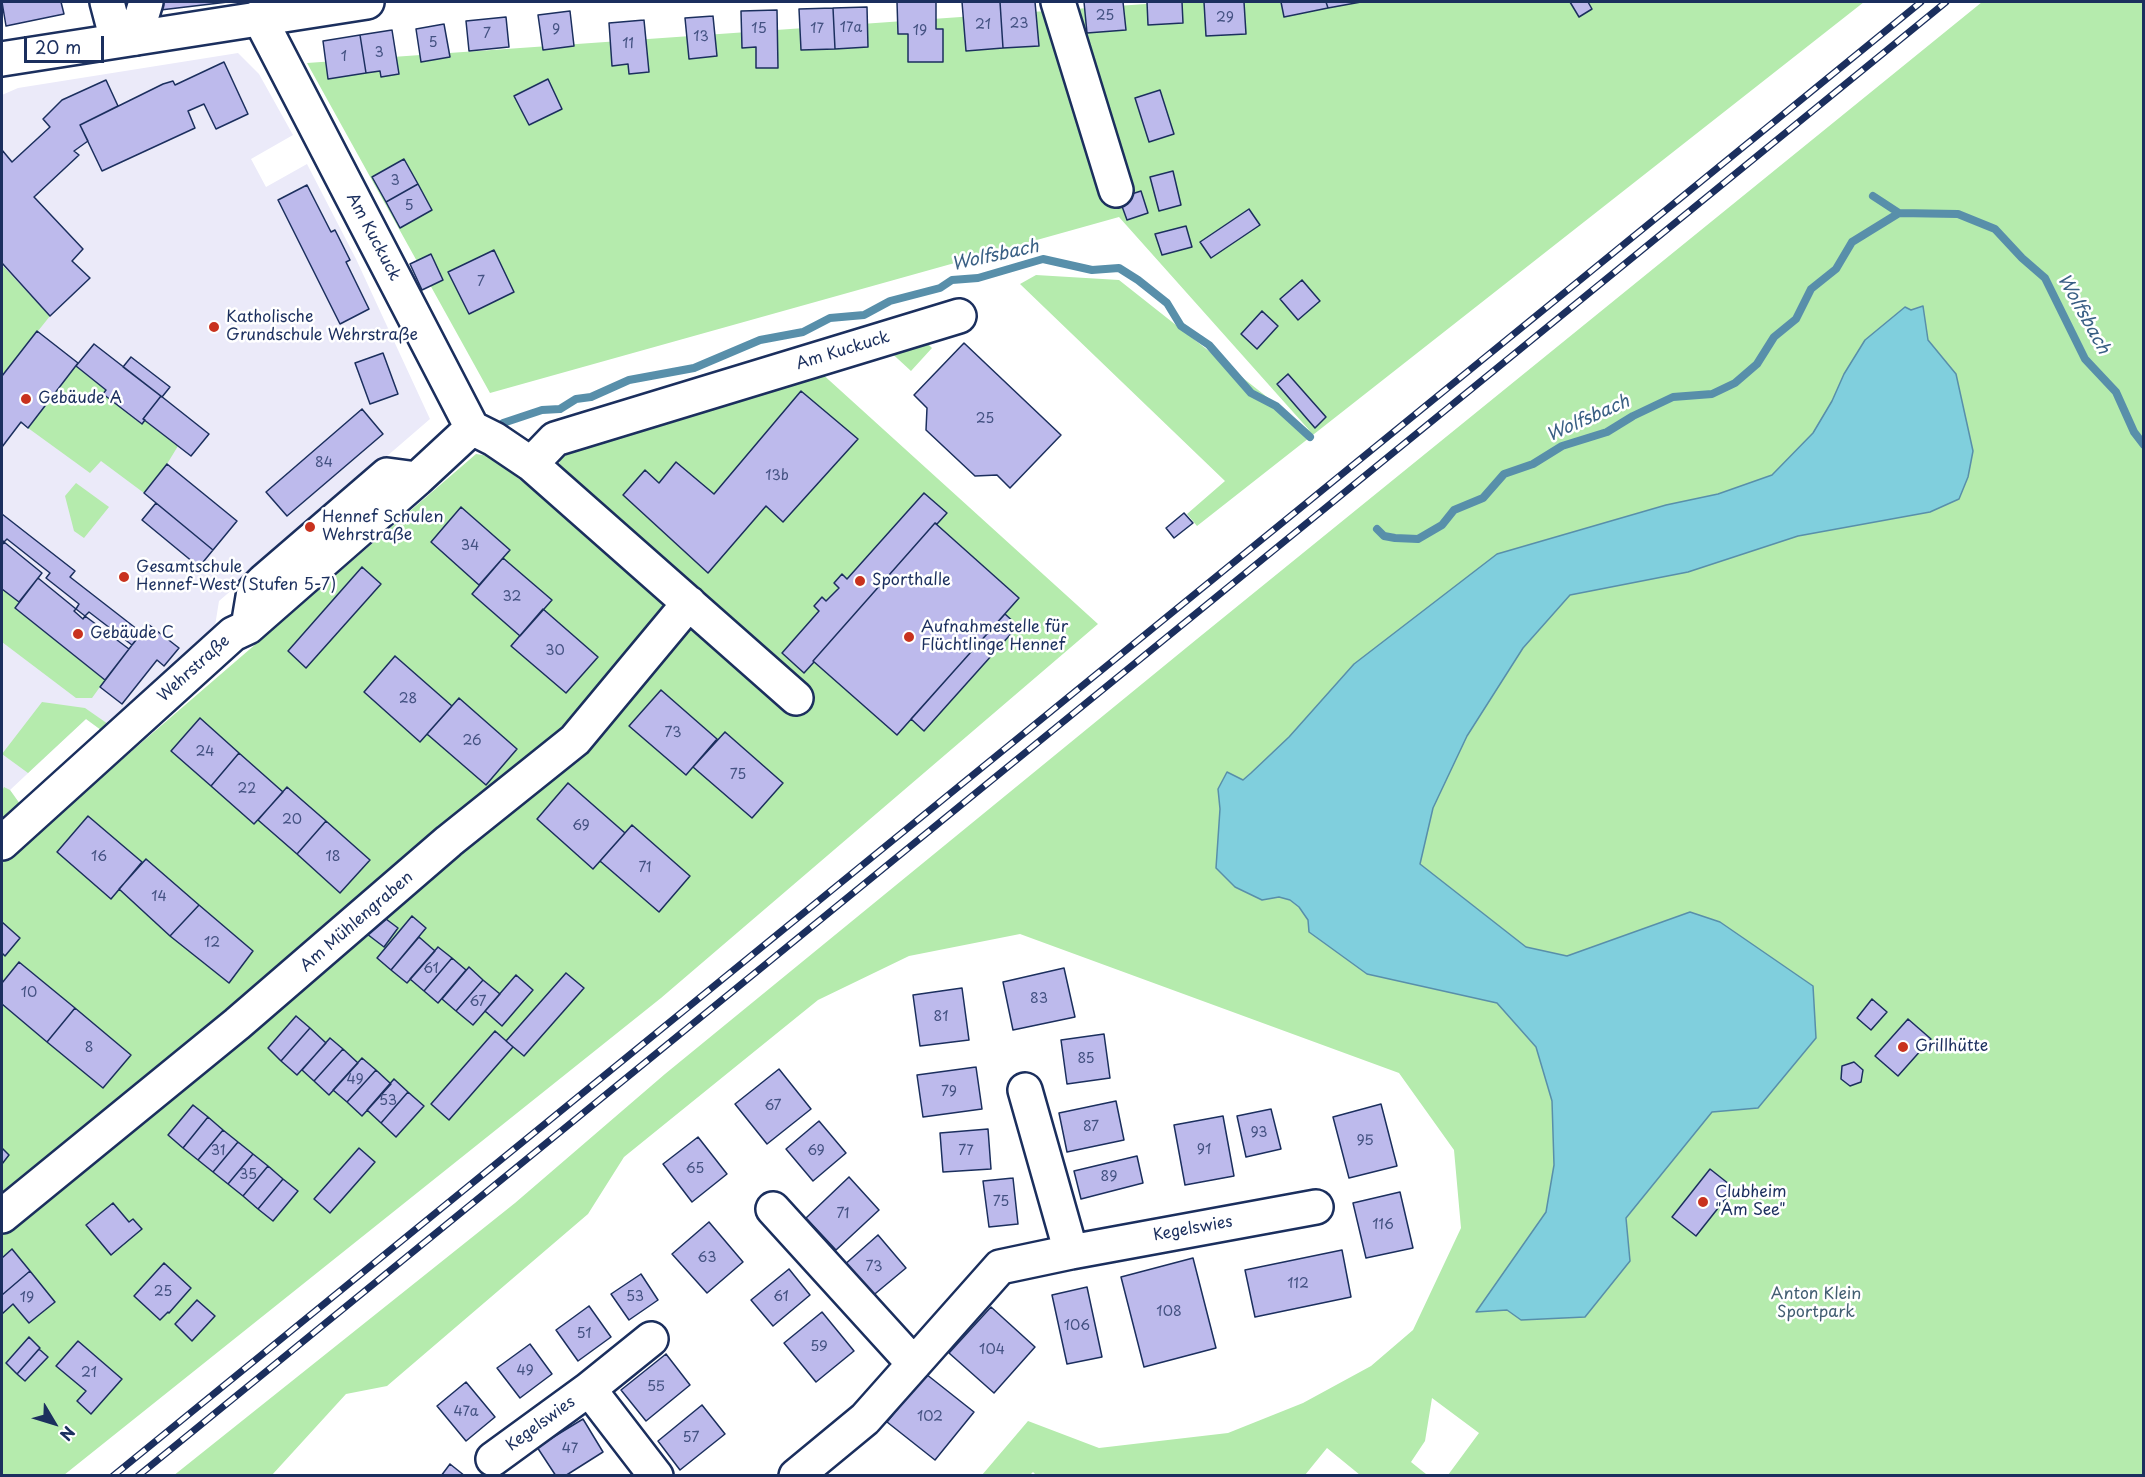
<!DOCTYPE html>
<html>
<head>
<meta charset="utf-8">
<style>
	body { margin:0 }
	#map { position:relative; width:2145px; height:1477px; overflow:hidden; background:#fff; font-family:"Playpen Sans",sans-serif }
	canvas { display:block }
	.frame { position:absolute; inset:0; border:3px solid #1b2f5e; pointer-events:none }
	.north { position:absolute; left:24px; top:1393px; width:60px; height:60px; -webkit-text-stroke:4px #fff; paint-order:stroke; rotate:128deg; font-size:16px; font-weight:700; line-height:24px; text-align:center; color:#1b2f5e }
	.north::after { content:''; display:block; margin:auto; width:21px; height:27px; background:#1b2f5e; clip-path:polygon(50% 0,100% 100%,50% 72%,0 100%) }
	.scale { position:absolute; left:24px; top:36px; width:80px; height:27px; box-sizing:border-box; border:3px solid #1b2f5e; border-top:0; padding-left:8px; font-size:18px; line-height:21px; white-space:nowrap; color:#1b2f5e; -webkit-text-stroke:4px #fff; paint-order:stroke }
</style>
</head>
<body>
<div id="map">
<canvas width="2145" height="1477"></canvas>
<div class="frame"></div>
<div class="north">N</div>
<div class="scale">20 m</div>
</div>
<script>
const ctx = document.querySelector('canvas').getContext('2d');
ctx.lineJoin = 'round';
function fillPath(path, color) { ctx.fillStyle = color; ctx.fill(path, 'evenodd'); }
const toPath = rows => new Path2D(rows.map(r => 'M' + r).join(''));
function stroke(path, color, width, dash) { ctx.strokeStyle = color; ctx.lineWidth = width; ctx.lineCap = dash ? 'butt' : 'round'; ctx.setLineDash(dash || []); ctx.stroke(path); }
function label(font, color, halo, rows, align = 'center') {
  ctx.font = font + ' "Playpen Sans",sans-serif'; ctx.lineWidth = 5; ctx.setLineDash([]); ctx.textBaseline = 'middle'; ctx.strokeStyle = halo; ctx.fillStyle = color; for (const [text, x, y, turn = 0] of rows) {
    ctx.save(); ctx.translate(x, y); ctx.rotate((+turn || 0) * Math.PI / 180); ctx.textAlign = isNaN(turn) ? turn : align; if (halo) ctx.strokeText(text, 0, 0); ctx.fillText(text, 0, 0); ctx.restore();
  }
}
fillPath(toPath([
	[238,53,259,74,293,135,251,159,266,187,307,164,356,259,430,419,219,601,214,632,101,730,86,719,10,790,20,804,2,819,2,95,18,88]
]), '#ebeaf9');
fillPath(toPath([
	[1174,2,1864,2,1197,526,1187,514,1225,481,1020,284,1036,275,1119,280,1310,431,1119,217,490,393,307,63],
	[1982,2,2143,2,2143,1475,1448,1475,1479,1433,1432,1398,1425,1441,1411,1462,1426,1474,1435,1475,1360,1475,1327,1448,1305,1475,1037,1476,1033,1472,1030,1475,982,1475,1028,1421,1099,1448,1228,1433,1303,1403,1371,1366,1413,1330,1461,1228,1454,1150,1399,1073,1020,934,909,956,818,1000,624,1157,588,1214,387,1386,346,1394,272,1475,173,1476,515,1203,665,1074,1197,639],
	[2,265,50,316,2,376],
	[920,336,932,348,911,371,885,347],
	[76,366,106,390,103,394,141,424,145,420,178,446,167,464,144,493,101,461,90,473,28,428],
	[819,371,1098,624,661,998,64,1475,2,1475,2,863,476,454,489,456,536,492,558,467,565,447],
	[76,483,109,507,84,538,74,531,65,496],
	[2,589,19,602,15,608,105,680,92,698,76,698,2,642],
	[42,702,85,708,108,724,101,730,86,719,28,773,2,754],
	[4,787,10,790,20,804,2,819,2,791]
]), '#b5ebad');
const water = toPath([
	[1923,306,1928,340,1956,374,1973,451,1968,477,1959,499,1930,512,1798,536,1688,572,1570,595,1523,648,1467,736,1433,808,1420,864,1526,947,1567,956,1690,912,1720,922,1813,986,1816,1038,1758,1108,1712,1112,1626,1218,1630,1261,1585,1317,1521,1320,1507,1310,1476,1312,1546,1212,1554,1165,1552,1101,1536,1047,1497,1003,1367,974,1309,932,1308,920,1299,907,1290,900,1279,897,1262,900,1235,887,1216,868,1220,809,1218,789,1227,772,1243,780,1251,773,1289,737,1354,664,1497,554,1666,505,1718,494,1772,475,1813,433,1832,401,1844,374,1865,340,1905,307,1911,310,1923,306]
]);
fillPath(water, '#80cfdd');
stroke(water, '#588faa', 1.5);
stroke(toPath([
	[1873,196,1899,213],
	[503,423,542,410,560,409,576,399,591,397,629,380,694,368,760,340,803,332,830,318,864,315,890,301,940,288,952,280,978,278,1043,259,1092,270,1119,268,1138,280,1167,303,1181,326,1209,345,1251,393,1276,406,1310,437],
	[1377,529,1384,536,1395,538,1418,539,1442,525,1454,510,1483,498,1504,474,1533,464,1562,446,1607,432,1633,416,1673,397,1712,394,1735,383,1757,364,1774,337,1796,319,1811,289,1836,269,1852,242,1899,213,1958,214,1995,229,2022,258,2045,278,2085,359,2116,392,2134,432,2144,445]
]), '#588faa', 8);
const building = toPath([
	[2,2,61,2,64,14,6,26,2,2],
	[150,2,228,2,152,11,150,2],
	[897,2,936,2,936,29,943,29,943,62,908,62,908,34,898,34,897,2],
	[962,2,1000,2,1003,48,966,51,962,2],
	[1000,2,1035,2,1039,46,1003,48,1000,2],
	[1084,2,1123,2,1126,30,1087,33,1084,2],
	[1147,2,1182,2,1183,23,1148,25,1147,2],
	[1204,2,1244,2,1246,34,1206,36,1204,2],
	[1281,2,1326,2,1328,8,1284,17,1281,2],
	[1326,2,1361,2,1328,8,1326,2],
	[1570,2,1588,2,1592,9,1579,17,1570,2],
	[867,7,868,47,835,49,833,8,867,7],
	[833,8,835,49,801,50,799,9,833,8],
	[777,10,778,68,756,68,756,47,742,48,741,11,777,10],
	[570,11,574,46,543,50,538,15,570,11],
	[713,16,717,56,689,59,685,18,713,16],
	[506,17,509,47,469,51,466,21,506,17],
	[644,20,649,72,629,74,628,64,612,66,609,23,644,20],
	[444,24,450,57,421,62,416,29,444,24],
	[392,30,399,74,381,77,380,71,366,73,360,35,392,30],
	[360,35,366,73,328,79,323,41,360,35],
	[224,62,248,114,216,129,204,104,188,111,195,128,102,171,80,125,163,84,173,81,175,85,224,62],
	[548,79,562,109,529,125,514,96,548,79],
	[106,80,118,106,80,125,88,141,74,151,79,155,34,197,83,249,72,261,90,278,50,316,2,263,2,150,12,162,50,127,43,119,62,100,106,80],
	[1160,90,1174,134,1149,142,1135,98,1160,90],
	[404,159,418,184,386,202,372,177,404,159],
	[1173,171,1181,205,1159,211,1150,177,1173,171],
	[418,184,432,210,400,228,386,202,418,184],
	[307,185,331,232,335,230,350,260,346,262,369,309,340,324,278,200,307,185],
	[1141,191,1148,213,1127,220,1119,198,1141,191],
	[1249,209,1260,225,1211,258,1200,242,1249,209],
	[1186,226,1192,247,1162,255,1155,234,1186,226],
	[494,250,514,292,469,314,448,272,494,250],
	[431,254,443,280,422,290,410,264,431,254],
	[1302,280,1320,301,1298,320,1280,299,1302,280],
	[1262,311,1278,326,1257,349,1241,334,1262,311],
	[37,331,78,363,28,428,21,422,2,447,2,376,37,331],
	[964,343,1061,435,1010,488,997,475,975,476,926,430,927,408,914,395,964,343],
	[94,344,161,396,143,419,145,420,142,424,103,394,106,390,76,366,94,344],
	[383,353,398,394,370,404,355,363,383,353],
	[131,357,170,387,162,397,123,367,131,357],
	[1288,374,1326,417,1315,428,1277,384,1288,374],
	[801,391,858,439,783,522,766,506,708,573,623,495,645,470,659,483,676,462,714,494,801,391],
	[161,396,209,434,191,456,143,419,161,396],
	[362,409,383,434,287,516,266,492,362,409],
	[167,464,237,521,213,550,144,493,167,464],
	[924,493,947,513,937,524,935,523,813,661,814,662,804,673,782,653,819,611,814,606,822,597,826,601,839,588,834,583,842,574,847,579,924,493],
	[156,503,213,550,199,567,142,520,156,503],
	[461,507,510,550,479,585,431,542,461,507],
	[1184,513,1193,523,1174,538,1166,528,1184,513],
	[2,514,75,571,70,577,142,633,132,645,89,612,85,616,76,609,79,604,46,578,50,573,7,539,4,542,2,540,2,514],
	[935,523,1019,598,897,735,813,661,935,523],
	[4,542,42,573,19,602,2,589,2,545,4,542],
	[503,558,552,600,520,636,472,594,503,558],
	[362,567,381,584,306,668,288,651,362,567],
	[38,578,76,609,74,611,83,619,85,616,129,649,105,680,15,608,38,578],
	[543,609,598,657,566,693,511,646,543,609],
	[1005,614,1018,626,924,731,911,719,1005,614],
	[148,624,179,648,164,666,157,660,122,704,100,687,148,624],
	[395,656,452,706,420,742,364,692,395,656],
	[661,690,717,739,686,775,629,726,661,690],
	[459,698,517,749,486,785,427,734,459,698],
	[200,718,239,753,211,786,171,751,200,718],
	[725,732,783,783,752,818,693,767,725,732],
	[239,753,283,792,254,824,211,786,239,753],
	[568,783,625,833,593,869,537,819,568,783],
	[287,787,326,821,297,854,258,820,287,787],
	[88,816,142,862,111,899,57,852,88,816],
	[326,821,370,860,340,893,297,854,326,821],
	[632,825,690,876,659,912,600,861,632,825],
	[146,859,199,905,170,936,119,889,146,859],
	[199,905,253,951,229,983,170,936,199,905],
	[382,916,398,928,384,947,367,934,382,916],
	[412,916,426,928,391,970,377,958,412,916],
	[2,922,20,938,5,956,2,953,2,922],
	[419,937,435,951,407,983,391,970,419,937],
	[438,947,452,958,424,991,410,979,438,947],
	[452,958,466,970,438,1003,424,991,452,958],
	[19,962,75,1008,47,1042,2,1004,2,983,19,962],
	[469,967,483,980,456,1011,442,999,469,967],
	[1064,968,1075,1017,1013,1030,1003,982,1064,968],
	[566,973,584,988,524,1056,506,1041,566,973],
	[516,975,533,990,502,1026,485,1011,516,975],
	[483,980,500,994,473,1025,456,1011,483,980],
	[962,988,969,1040,920,1046,913,995,962,988],
	[1872,999,1887,1012,1871,1030,1857,1018,1872,999],
	[75,1008,131,1055,103,1088,47,1042,75,1008],
	[296,1016,310,1028,281,1061,268,1048,296,1016],
	[1908,1019,1931,1039,1898,1076,1875,1056,1908,1019],
	[310,1028,326,1043,297,1075,281,1061,310,1028],
	[495,1031,513,1047,449,1120,431,1104,495,1031],
	[1104,1034,1110,1078,1067,1084,1061,1040,1104,1034],
	[330,1038,343,1049,314,1081,302,1070,330,1038],
	[343,1049,358,1063,329,1095,314,1081,343,1049],
	[362,1058,376,1070,347,1102,333,1090,362,1058],
	[1854,1062,1863,1070,1861,1082,1850,1086,1841,1079,1842,1066,1854,1062],
	[976,1067,982,1109,923,1117,917,1075,976,1067],
	[779,1069,811,1109,767,1144,735,1104,779,1069],
	[376,1070,391,1084,362,1116,347,1102,376,1070],
	[394,1079,408,1092,381,1123,367,1110,394,1079],
	[408,1092,424,1106,396,1137,381,1123,408,1092],
	[1116,1101,1124,1140,1067,1152,1059,1113,1116,1101],
	[1381,1104,1397,1166,1349,1178,1333,1117,1381,1104],
	[193,1105,208,1117,183,1148,168,1135,193,1105],
	[1271,1109,1281,1149,1246,1157,1237,1116,1271,1109],
	[1223,1116,1234,1176,1185,1185,1174,1125,1223,1116],
	[208,1117,223,1130,198,1160,183,1148,208,1117],
	[819,1121,846,1153,813,1181,786,1149,819,1121],
	[988,1129,991,1169,943,1172,940,1133,988,1129],
	[223,1130,238,1142,213,1172,198,1160,223,1130],
	[698,1137,727,1174,692,1202,663,1164,698,1137],
	[238,1142,253,1154,228,1184,213,1172,238,1142],
	[2,1148,9,1155,2,1164,2,1148],
	[359,1148,375,1162,330,1213,314,1199,359,1148],
	[253,1154,268,1166,243,1196,228,1184,253,1154],
	[1137,1156,1143,1183,1081,1199,1074,1171,1137,1156],
	[268,1166,283,1179,258,1209,243,1196,268,1166],
	[1710,1169,1734,1188,1696,1236,1672,1217,1710,1169],
	[849,1177,879,1210,836,1250,806,1218,849,1177],
	[1013,1178,1018,1224,989,1227,983,1181,1013,1178],
	[283,1179,298,1191,273,1221,258,1209,283,1179],
	[1400,1192,1413,1248,1366,1258,1353,1203,1400,1192],
	[113,1203,129,1222,133,1219,142,1229,111,1255,86,1225,113,1203],
	[709,1222,743,1262,707,1293,672,1254,709,1222],
	[878,1235,906,1268,870,1298,843,1266,878,1235],
	[12,1249,30,1271,2,1295,2,1258,12,1249],
	[1342,1250,1351,1297,1255,1317,1245,1270,1342,1250],
	[1193,1258,1216,1348,1144,1367,1121,1277,1193,1258],
	[164,1263,191,1288,169,1313,168,1312,160,1320,134,1296,164,1263],
	[789,1269,810,1295,773,1326,751,1300,789,1269],
	[30,1271,55,1302,29,1323,13,1304,2,1314,2,1295,30,1271],
	[641,1274,658,1300,629,1320,611,1294,641,1274],
	[1087,1287,1102,1357,1067,1364,1052,1295,1087,1287],
	[197,1300,215,1316,192,1341,175,1324,197,1300],
	[589,1306,611,1337,578,1361,556,1330,589,1306],
	[991,1307,1035,1347,994,1393,949,1353,991,1307],
	[822,1312,854,1351,816,1382,784,1343,822,1312],
	[29,1337,40,1348,17,1374,6,1363,29,1337],
	[78,1341,122,1379,91,1414,77,1401,86,1391,56,1366,78,1341],
	[530,1344,552,1374,520,1398,497,1368,530,1344],
	[39,1349,48,1357,25,1381,17,1374,39,1349],
	[666,1354,690,1385,646,1421,621,1390,666,1354],
	[926,1374,974,1412,935,1460,887,1422,926,1374],
	[466,1382,495,1417,466,1441,437,1406,466,1382],
	[702,1405,725,1434,680,1470,658,1441,702,1405],
	[583,1419,603,1452,565,1476,556,1476,537,1447,583,1419],
	[450,1464,465,1476,441,1476,450,1464]
]);
fillPath(building, '#bdbaec');
stroke(building, '#1b2f5e', 1.5);
const minor = toPath([
	[107,2,117,40],
	[1058,2,1116,190],
	[259,17,472,428,494,439,531,464,796,698],
	[135,38,146,2],
	[531,464,555,439,959,316],
	[248,627,254,591,264,581,387,475,417,479],
	[2,843,233,634,248,627,417,479,472,428],
	[1025,1090,1071,1252],
	[773,1209,914,1364],
	[2,1216,237,1024,449,841,575,740,689,603],
	[651,1339,589,1389,656,1476],
	[493,1459,589,1389],
	[796,1476,865,1419,1000,1267,1071,1252,1316,1207]
]);
const major = toPath([
	[2,59,367,2]
]);
stroke(minor, '#1b2f5e', 38);
stroke(major, '#1b2f5e', 38);
stroke(minor, '#fff', 33);
stroke(major, '#fff', 33);
const rail = toPath([
	[113,1476,1921,2],
	[138,1476,1946,2]
]);
stroke(rail, '#1b2f5e', 7);
stroke(rail, '#fff', 4.5, [14]);
for (const [x, y, r, color] of [
	[214,327,6,"#c8321e"],
	[26,399,6,"#c8321e"],
	[310,527,6,"#c8321e"],
	[124,577,6,"#c8321e"],
	[860,581,6,"#c8321e"],
	[78,634,6,"#c8321e"],
	[909,637,6,"#c8321e"],
	[1903,1047,6,"#c8321e"],
	[1703,1202,6,"#c8321e"]
]) { const dot = new Path2D(); dot.arc(x, y, r, 0, 2 * Math.PI); ctx.fillStyle = color; ctx.fill(dot); stroke(dot, '#fff', 2); }
label('14px', '#445282', null, [
	["25",1105,16],
	["29",1225,18],
	["23",1019,24],
	["21",983,25],
	["17a",851,28],
	["15",759,29],
	["17",817,29],
	["9",556,30],
	["19",920,31],
	["7",487,34],
	["13",701,37],
	["5",433,43],
	["11",628,44],
	["3",379,53],
	["1",344,57],
	["3",395,181],
	["5",409,206],
	["7",481,282],
	["25",985,419],
	["84",324,463],
	["13b",777,476],
	["34",470,546],
	["32",512,597],
	["30",555,651],
	["28",408,699],
	["73",673,733],
	["26",472,741],
	["24",205,752],
	["75",738,775],
	["22",247,789],
	["20",292,820],
	["69",581,826],
	["16",99,857],
	["18",333,857],
	["71",645,868],
	["14",159,897],
	["12",212,943],
	["61",431,969],
	["10",29,993],
	["83",1039,999],
	["67",478,1002],
	["81",941,1017],
	["8",89,1048],
	["85",1086,1059],
	["49",355,1080],
	["79",949,1092],
	["53",388,1101],
	["67",773,1106],
	["87",1091,1127],
	["93",1259,1133],
	["95",1365,1141],
	["91",1204,1150],
	["31",218,1151],
	["69",816,1151],
	["77",966,1151],
	["65",695,1169],
	["35",248,1175],
	["89",1109,1177],
	["75",1001,1202],
	["71",843,1214],
	["116",1383,1225],
	["63",707,1258],
	["73",874,1267],
	["112",1298,1284],
	["25",163,1292],
	["53",635,1297],
	["61",781,1297],
	["19",27,1298],
	["108",1169,1312],
	["106",1077,1326],
	["51",584,1334],
	["59",819,1347],
	["104",992,1350],
	["49",525,1371],
	["21",89,1373],
	["55",656,1387],
	["47a",466,1412],
	["102",930,1417],
	["57",691,1438],
	["47",570,1449]
]);
label('16px', '#1b2f5e', '#fff', [
	["Am Kuckuck",373,237,62],
	["Am Kuckuck",843,351,-17],
	["Wehrstraße",194,669,-42],
	["Am Mühlengraben",357,922,-41],
	["Kegelswies",1193,1229,-10],
	["Kegelswies",541,1424,-36]
]);
label('16px', '#1b2f5e', '#fff', [
	["Katholische",226,318],
	["Grundschule Wehrstraße",226,336],
	["Gebäude A",38,399],
	["Hennef Schulen",322,518],
	["Wehrstraße",322,536],
	["Gesamtschule",136,568],
	["Hennef-West (Stufen 5-7)",136,586],
	["Sporthalle",872,581],
	["Aufnahmestelle für",921,628],
	["Flüchtlinge Hennef",921,646],
	["Gebäude C",90,634],
	["Grillhütte",1915,1047],
	["Clubheim",1715,1193],
	["\"Am See\"",1715,1211]
], 'left');
label('16px', '#425e72', '#fff', [
	["Anton Klein",1816,1295],
	["Sportpark",1816,1313]
]);
label('italic 18px', '#395f84', '#fff', [
	["Wolfsbach",995,256,-12],
	["Wolfsbach",2083,314,61],
	["Wolfsbach",1588,419,-24]
]);
</script>
</body>
</html>
